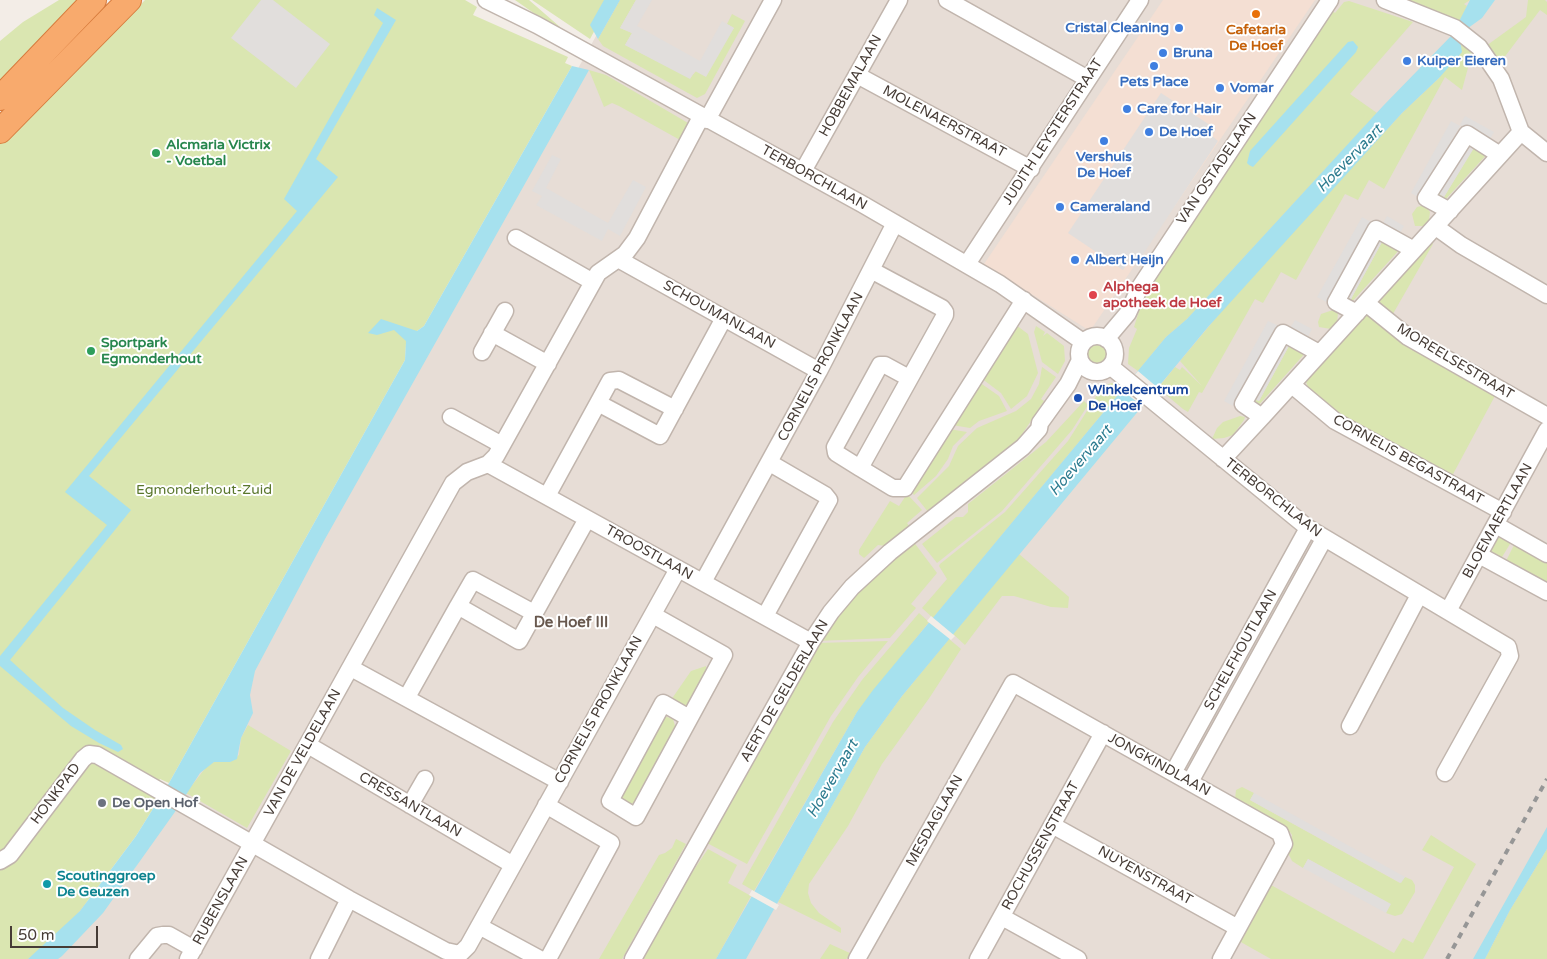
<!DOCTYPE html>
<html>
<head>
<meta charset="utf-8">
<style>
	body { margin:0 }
	#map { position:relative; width:1547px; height:959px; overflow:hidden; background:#f3ede7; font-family:"Varela Round",sans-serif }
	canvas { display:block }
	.scale { position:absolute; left:10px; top:926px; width:88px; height:22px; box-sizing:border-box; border:2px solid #463c36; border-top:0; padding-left:6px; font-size:15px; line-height:18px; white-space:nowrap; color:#463c36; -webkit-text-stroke:4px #fff; paint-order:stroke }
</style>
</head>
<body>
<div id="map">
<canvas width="1547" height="959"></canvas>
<div class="scale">50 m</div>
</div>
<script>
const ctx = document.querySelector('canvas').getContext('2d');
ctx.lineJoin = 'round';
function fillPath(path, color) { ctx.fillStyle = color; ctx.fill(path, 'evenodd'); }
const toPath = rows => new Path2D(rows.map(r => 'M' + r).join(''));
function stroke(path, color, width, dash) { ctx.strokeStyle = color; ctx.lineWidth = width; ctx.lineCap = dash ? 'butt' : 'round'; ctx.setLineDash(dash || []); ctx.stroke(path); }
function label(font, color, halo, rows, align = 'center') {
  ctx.font = font + ' "Varela Round",sans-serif'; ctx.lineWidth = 4; ctx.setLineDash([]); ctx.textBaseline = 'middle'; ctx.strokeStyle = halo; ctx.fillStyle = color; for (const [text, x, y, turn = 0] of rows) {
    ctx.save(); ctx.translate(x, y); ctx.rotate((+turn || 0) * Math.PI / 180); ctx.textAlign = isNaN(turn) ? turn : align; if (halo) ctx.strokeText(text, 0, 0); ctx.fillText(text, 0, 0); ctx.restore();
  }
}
fillPath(toPath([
	[616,0,1547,0,1547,959,0,959,133,871]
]), '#e7ddd6');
fillPath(toPath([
	[1163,0,1315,0,1090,331,984,264]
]), '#f4dfd3');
fillPath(toPath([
	[59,0,79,0,0,81,0,41,23,22],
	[145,0,465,0,477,7,473,15,568,57,565,63,572,66,424,326,417,331,406,344,405,360,169,783,160,779,151,794,159,799,136,836,80,911,57,935,28,959,0,959,0,144,67,81],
	[515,0,529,0,560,27,558,30],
	[532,0,611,0,590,39],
	[620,0,636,0,620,28,632,33,625,45,690,78,734,28,727,24,732,14,745,21,705,94,697,98,603,46,598,39],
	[1401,0,1470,0,1464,4,1467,6,1460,21],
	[1528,0,1545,0,1547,2,1547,15,1540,10,1500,63,1486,46,1526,17],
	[1349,1,1413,22,1350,94,1377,113,1187,319,1166,337,1138,371,1128,364,1129,348,1137,329,1134,327,1145,292,1331,10,1335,13,1344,2],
	[1460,40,1472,53,1462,90,1445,77,1384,189,1369,180,1358,200,1345,194,1296,280,1281,272,1263,303,1255,299,1202,393,1199,392,1188,412,1183,409,1158,388,1175,367,1180,370,1182,367,1202,386,1180,361,1225,307,1402,113,1439,78],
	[589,70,606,75,688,123,680,140,619,106,612,103,604,107],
	[1474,147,1490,151,1444,201,1433,195,1435,191,1444,197],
	[1425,205,1430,212,1429,220,1423,226,1415,226,1412,214,1417,207],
	[1374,237,1401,248,1350,304,1343,295,1351,299,1382,242],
	[1432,242,1433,244,1390,319,1378,305,1379,299],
	[1333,310,1338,312,1337,324,1331,329,1319,327,1318,322,1321,314],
	[1368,314,1380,319,1401,343,1409,348,1496,394,1452,476,1335,414,1308,387,1306,382,1307,376,1362,315],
	[1016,325,1028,334,1038,373,1027,396,1011,409,1001,393,981,378],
	[1036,326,1045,332,1043,336,1047,333,1064,346,1065,361,1058,374,1042,362,1034,332],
	[1290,344,1308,350,1257,407,1250,397,1259,401],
	'1087 355a10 10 0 1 1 20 0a10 10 0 1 1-20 0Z',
	[1042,367,1056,377,1041,399,1044,401,1013,448,929,513,917,498,949,466,958,446,977,428,1016,411,1031,399,1039,384],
	[979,382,999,396,1007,411,979,421,970,428,952,425],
	[1112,383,1122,390,933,618,922,608,947,579,939,566,940,564,1005,512,1068,441,1097,395,1106,385],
	[1084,401,1088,405,1072,430,1002,511,937,563,922,544,956,517,963,517,968,512,968,504,1046,442],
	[1240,416,1245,417,1244,420,1233,435,1224,438,1212,439,1217,428,1223,422],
	[949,429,967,432,953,446,948,459,936,476,914,495,910,490],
	[907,494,922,510,907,523,910,527,886,546,878,545,864,558,859,554,859,550,890,501,899,506],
	[1497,534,1513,539,1499,562,1489,553],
	[913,541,937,573,911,604,916,608,890,638,817,641,852,595],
	[1514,545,1547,563,1547,583,1506,561],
	[1019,554,1069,597,1068,608,1051,607,1014,596,1002,596,965,645,953,634],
	[919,613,929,622,857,712,754,891,742,884,833,722,862,680],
	[949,639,961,649,930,697,882,764,848,826,809,884,808,893,811,903,819,913,841,928,841,933,778,902,865,747,902,696],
	[888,641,858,677,831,716,747,864,705,842,816,643],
	[706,666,706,672,685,709,671,700,691,671],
	[664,716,673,719,676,729,636,801,630,805,621,799,619,793],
	[248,725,291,751,247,828,186,793,207,766,214,762,230,762,239,755,241,738],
	[1242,787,1254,793,1250,800,1400,883,1405,877,1412,880,1415,885,1415,892,1402,914,1395,916,1386,913,1390,904,1308,859,1303,868,1292,861,1288,853,1292,835,1290,832,1235,799,1236,790],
	[1431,835,1476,864,1423,959,1271,959,1239,941,1271,885,1394,953,1403,938,1413,943,1454,867,1422,850],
	[676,839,686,844,622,959,599,959,659,855,665,853,672,848],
	[708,849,737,865,728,883,751,896,716,959,643,959,691,874],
	[1547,849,1547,959,1485,959,1510,910],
	[830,944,852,954,846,959,820,959]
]), '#dae6b1');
fillPath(toPath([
	[261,0,273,0,330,44,296,88,231,38],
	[636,0,652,0,637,26,700,61,722,21,734,28,706,77,695,71,690,79,625,45,632,33,620,28],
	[1161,93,1216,129,1212,136,1218,141,1136,265,1129,261,1123,270,1068,233],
	[1465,116,1494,132,1489,141,1460,125],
	[1451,121,1460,126,1420,198,1411,193],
	[1465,142,1474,148,1444,197,1435,191],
	[552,155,561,159,546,188,608,223,633,180,646,187,620,236,608,229,602,241,536,205,542,196,532,191],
	[1387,216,1404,226,1399,235,1382,225],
	[1362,217,1371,222,1326,302,1317,297],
	[1374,237,1382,242,1351,299,1343,295],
	[1295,320,1312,329,1307,338,1290,328],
	[1268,321,1277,325,1233,406,1224,401],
	[1282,339,1290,344,1259,401,1250,397],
	[1254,793,1405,877,1401,883,1250,800],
	[1308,859,1391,904,1386,913,1303,868]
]), '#e1dedc');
fillPath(toPath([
	[604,0,620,0,598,39,590,25],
	[1470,0,1495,0,1482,18,1464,31,1460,40,1462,52,1439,78,1402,113,1208,327,902,696,865,747,746,959,716,959,857,712,873,690,1166,337,1187,319,1383,106,1452,35],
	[377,8,396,20,316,159,338,177,89,476,131,510,10,660,63,708,95,730,121,745,123,749,118,752,99,743,71,726,0,666,0,656,107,525,65,492,297,211,284,199,383,23,374,15],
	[1353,41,1358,47,1356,52,1253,167,1249,165,1247,163,1250,151,1348,42],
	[572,66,589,70,325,539,255,671,250,695,253,713,241,738,237,759,230,762,214,762,200,773,177,809,103,913,62,956,58,959,28,959,80,911,136,836,169,783,405,360,406,341,394,330,377,335,368,333,381,319,417,331,424,326],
	[1547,827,1547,849,1510,910,1485,959,1473,959]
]), '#a6e1ee');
fillPath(toPath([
	[1138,371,1158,388,1143,407,1122,390],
	[931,616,955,636,951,640,927,621],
	[752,890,779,905,776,910,749,895]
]), '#f3ede7');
const minor = toPath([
	[486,0,537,25,862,204,1000,284,1083,342],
	[947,0,1088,79],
	[1385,0,1455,28,1479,47,1501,79,1521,132,1547,153],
	[857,75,1031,169],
	[707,120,773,0],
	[803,171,899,0],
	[1450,211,1426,198,1467,134,1500,155],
	[1436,227,1461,245,1547,295],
	[516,238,593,282],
	[618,259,819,371],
	[967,264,1140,0],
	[871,270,942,308,945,312,945,315,860,468,836,453,835,447,880,365,885,365,909,378],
	[1366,303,1408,337,1547,416],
	[1357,313,1336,302,1376,229,1414,250],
	[492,333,548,364],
	'1079 354a18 18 0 1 1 36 0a18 18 0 1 1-36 0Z',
	[1106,339,1128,313,1140,287,1330,0],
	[482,352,505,311],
	[1110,366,1308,528,1508,647,1510,656,1445,773],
	[1292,385,1335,421,1503,512],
	[598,403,610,381,619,380,675,409],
	[451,417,502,445],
	[1262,417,1521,132],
	[1223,459,1262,417,1243,404,1283,333,1319,353],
	[488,464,811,642],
	[860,468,893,488,905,488,1024,300],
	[547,496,598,403,660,436,724,318],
	[1496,525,1547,554],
	[1479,555,1547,592],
	[703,582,819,371,895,223],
	[458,606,473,580,534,613],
	[1448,611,1547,430],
	[653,615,724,655,636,817,610,801,663,703,689,718],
	[765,616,829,500,825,495,770,463],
	[351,668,560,782],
	[407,697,458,606,519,641,587,519],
	[1350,726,1419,595],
	[308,745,513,865],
	[1173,773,1308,528],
	[1190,782,1324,539],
	[410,805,425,779],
	[546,805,611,843,548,959],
	[1052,825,1238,928],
	[0,861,10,855,83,759,89,754,97,755,349,899,446,951,460,954,468,946,678,569],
	[1002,917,1078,959],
	[479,926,540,959],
	[138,959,157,936,163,935,169,935,194,949],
	[188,959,453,483,467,472,488,464,496,456,598,273,625,254,637,238,701,117],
	[319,959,349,899],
	[633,959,811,642,831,612,852,587,890,552,1023,447,1039,429,1040,423,1068,384,1079,362],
	[857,959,1013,683,1280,833,1284,844,1221,959],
	[978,959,1103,733]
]);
const highway = toPath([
	[0,98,94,0],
	[0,131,129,0]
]);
stroke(minor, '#c1b5ad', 19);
stroke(highway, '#d77b3d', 26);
stroke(minor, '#fff', 16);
stroke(highway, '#f8aa6d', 24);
stroke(toPath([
	[1447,959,1547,779]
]), '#969696', 4, [6, 6]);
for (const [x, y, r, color] of [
	[1256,14,5,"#e8710a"],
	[1179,28,5,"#3f7fe0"],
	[1163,53,5,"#3f7fe0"],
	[1407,61,5,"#3f7fe0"],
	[1154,66,5,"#3f7fe0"],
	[1220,88,5,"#3f7fe0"],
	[1127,109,5,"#3f7fe0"],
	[1149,132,5,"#3f7fe0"],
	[1104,141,5,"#3f7fe0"],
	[156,153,5,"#2e9e5b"],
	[1060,207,5,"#3f7fe0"],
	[1075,260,5,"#3f7fe0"],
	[1093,295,5,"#e0444e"],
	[91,351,5,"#2e9e5b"],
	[1078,398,5,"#1a4fb4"],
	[102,803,5,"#6b7280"],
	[47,884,5,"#0f9aa8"]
]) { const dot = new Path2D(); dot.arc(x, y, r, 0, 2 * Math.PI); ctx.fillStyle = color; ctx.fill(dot); stroke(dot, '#fff', 2); }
label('bold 14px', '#366cbe', '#fff', [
	["Cristal Cleaning",1169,28,"right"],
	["Bruna",1173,53],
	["Kuiper Eieren",1417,61],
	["Pets Place",1154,82,"center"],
	["Vomar",1230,88],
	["Care for Hair",1137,109],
	["De Hoef",1159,132],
	["Vershuis",1104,157,"center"],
	["De Hoef",1104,173,"center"],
	["Cameraland",1070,207],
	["Albert Heijn",1085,260]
], 'left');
label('bold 14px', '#c56008', '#fff', [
	["Cafetaria",1256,30],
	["De Hoef",1256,46]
]);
label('14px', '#463c36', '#fff', [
	["HOBBEMALAAN",851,86,-61],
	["MOLENAERSTRAAT",944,122,28],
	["JUDITH LEYSTERSTRAAT",1053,132,-57],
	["VAN OSTADELAAN",1217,169,-56],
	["TERBORCHLAAN",814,178,29],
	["SCHOUMANLAAN",719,315,29],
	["MOREELSESTRAAT",1455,362,31],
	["CORNELIS PRONKLAAN",821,367,-62],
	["CORNELIS BEGASTRAAT",1408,460,29],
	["TERBORCHLAAN",1273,498,38],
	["BLOEMAERTLAAN",1498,521,-61],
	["TROOSTLAAN",649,553,29],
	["SCHELFHOUTLAAN",1241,650,-61],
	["AERT DE GELDERLAAN",785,691,-60],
	["CORNELIS PRONKLAAN",599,710,-61],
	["VAN DE VELDELAAN",303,753,-61],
	["JONGKINDLAAN",1159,765,29],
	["HONKPAD",56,794,-53],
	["CRESSANTLAAN",410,805,30],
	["MESDAGLAAN",935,821,-61],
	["ROCHUSSENSTRAAT",1041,846,-61],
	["NUYENSTRAAT",1145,876,29],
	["RUBENSLAAN",221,901,-61]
]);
label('bold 14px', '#27864d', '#fff', [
	["Alcmaria Victrix",166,145],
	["- Voetbal",166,161],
	["Sportpark",101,343],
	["Egmonderhout",101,359]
], 'left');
label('bold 14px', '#be3a42', '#fff', [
	["Alphega",1103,287],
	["apotheek de Hoef",1103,303]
], 'left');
label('bold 14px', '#164399', '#fff', [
	["Winkelcentrum",1088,390],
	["De Hoef",1088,406]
], 'left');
label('14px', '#59762c', '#fff', [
	["Egmonderhout-Zuid",204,490]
]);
label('bold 14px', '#5b616d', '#fff', [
	["De Open Hof",112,803]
], 'left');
label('bold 14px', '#0d838f', '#fff', [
	["Scoutinggroep",57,876],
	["De Geuzen",57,892]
], 'left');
label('italic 15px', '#2c7b8f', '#fff', [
	["Hoevervaart",1350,159,-46],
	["Hoevervaart",1081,461,-49],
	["Hoevervaart",833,779,-60]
]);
label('bold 15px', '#68584e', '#fff', [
	["De Hoef III",571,623]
]);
</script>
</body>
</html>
